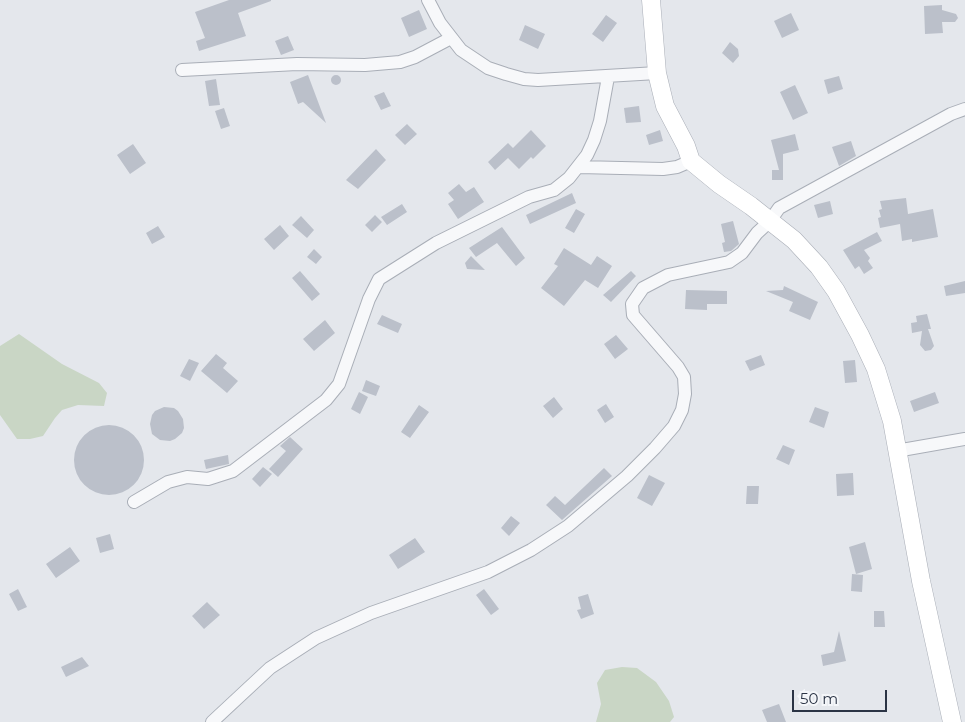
<!DOCTYPE html>
<html>
<head>
<meta charset="utf-8">
<style>
	body { margin:0 }
	#map { position:relative; width:965px; height:722px; overflow:hidden; background:#e4e7ec; font-family:Montserrat,sans-serif }
	canvas { display:block }
	.scale { position:absolute; left:792px; top:690px; width:95px; height:22px; box-sizing:border-box; border:2px solid #2b3445; border-top:0; padding-left:6px; font-size:15px; line-height:18px; white-space:nowrap; color:#2b3445; -webkit-text-stroke:4px #f4f6f9; paint-order:stroke }
</style>
</head>
<body>
<div id="map">
<canvas width="965" height="722"></canvas>
<div class="scale">50 m</div>
</div>
<script>
const ctx = document.querySelector('canvas').getContext('2d');
ctx.lineJoin = 'round';
function fillPath(path, color) { ctx.fillStyle = color; ctx.fill(path, 'evenodd'); }
const toPath = rows => new Path2D(rows.map(r => 'M' + r).join(''));
function stroke(path, color, width, dash) { ctx.strokeStyle = color; ctx.lineWidth = width; ctx.lineCap = dash ? 'butt' : 'round'; ctx.setLineDash(dash || []); ctx.stroke(path); }
fillPath(toPath([
	[19,334,62,364,99,383,107,393,104,406,78,405,62,410,55,418,43,436,30,439,17,439,0,415,0,346],
	[622,667,637,668,656,682,669,701,674,717,670,722,596,722,601,704,597,683,605,670]
]), '#c9d6c5');
fillPath(toPath([
	[229,0,271,0,271,1,238,13,246,36,199,51,196,41,205,38,195,12],
	[942,5,942,10,956,14,958,18,955,22,942,22,943,33,925,34,924,6],
	[419,10,427,29,409,37,401,18],
	[791,13,799,30,782,38,774,21],
	[606,15,617,23,603,42,592,34],
	[525,25,545,34,538,49,519,40],
	[288,36,294,50,281,55,275,41],
	[730,42,738,49,739,56,733,63,722,53],
	'331 80a5 5 0 1 1 10 0a5 5 0 1 1-10 0Z',
	[308,75,326,123,303,102,298,104,290,82],
	[839,76,843,89,828,94,824,80],
	[216,79,220,105,209,106,205,81],
	[795,85,808,113,793,120,780,92],
	[384,92,391,106,381,110,374,96],
	[639,106,641,122,626,123,624,108],
	[224,108,230,126,221,129,215,111],
	[407,124,417,134,405,145,395,135],
	[531,130,546,146,533,159,531,157,519,169,508,158,495,170,488,162,508,143,513,148],
	[660,130,663,141,649,145,646,135],
	[795,134,799,150,783,154,783,180,772,180,772,170,779,170,771,140],
	[851,141,856,156,839,166,832,147],
	[133,144,146,163,130,174,117,155],
	[376,149,386,160,358,189,346,180],
	[459,184,466,192,474,187,484,202,458,219,448,204,454,200,448,193],
	[572,193,576,203,530,224,526,215],
	[906,198,908,214,933,209,938,237,912,242,912,239,902,241,900,224,880,228,878,218,881,217,879,210,882,209,880,201],
	[830,201,833,214,818,218,814,205],
	[402,204,407,212,387,225,381,217],
	[576,209,585,214,574,233,565,228],
	[375,215,382,222,372,232,365,225],
	[301,216,314,230,307,238,292,225],
	[733,221,739,244,731,251,724,252,722,243,725,242,721,224],
	[280,225,289,236,274,250,264,239],
	[158,226,165,237,152,244,146,233],
	[502,227,525,258,516,266,497,243,476,257,469,248],
	[877,232,882,241,864,250,870,258,868,261,873,268,864,274,859,266,855,269,843,250],
	[564,248,591,265,597,256,612,266,598,288,585,280,564,306,541,288,558,266,554,264],
	[314,249,322,257,316,264,307,257],
	[471,256,485,270,467,269,465,263],
	[300,271,320,294,312,301,292,278],
	[631,271,636,276,611,302,603,295],
	[965,281,965,293,946,296,944,286],
	[784,286,818,302,810,320,789,311,793,302,766,291,783,290],
	[686,290,727,291,727,304,707,304,707,310,685,309],
	[927,314,931,329,928,329,934,346,931,350,925,351,920,345,922,331,912,333,911,323,917,322,916,316],
	[382,315,402,324,398,333,377,324],
	[325,320,335,333,314,351,303,339],
	[616,335,628,349,615,359,604,344],
	[216,354,227,363,223,368,238,381,227,393,201,371],
	[761,355,765,365,750,371,745,361],
	[189,359,199,363,190,381,180,376],
	[855,360,857,382,845,383,843,361],
	[366,380,380,386,376,396,362,391],
	[359,392,368,397,360,414,351,409],
	[935,392,939,403,914,412,910,401],
	[554,397,563,409,553,418,543,406],
	[606,404,614,417,605,423,597,410],
	[419,405,429,412,410,438,401,432],
	[164,407,174,408,178,411,183,419,184,428,182,433,175,439,170,441,160,440,152,434,150,424,152,415,155,411],
	[815,407,829,412,824,428,809,422],
	'74 460a35 35 0 1 1 70 0a35 35 0 1 1-70 0Z',
	[290,437,303,449,278,477,269,469,286,451,280,446],
	[783,445,795,450,789,465,776,459],
	[228,455,229,464,206,469,204,460],
	[263,467,272,474,260,487,252,479],
	[604,468,612,476,562,520,546,505,555,496,565,505],
	[853,473,854,495,837,496,836,474],
	[649,475,665,483,652,506,637,498],
	[747,486,759,486,758,504,746,504],
	[511,516,520,523,509,536,501,528],
	[110,534,114,549,100,553,96,538],
	[415,538,425,552,398,569,389,555],
	[865,542,872,569,856,574,849,547],
	[70,547,80,561,56,578,46,564],
	[852,574,863,575,862,592,851,591],
	[18,589,27,607,18,611,9,594],
	[484,589,499,609,491,615,476,595],
	[588,594,594,614,581,619,577,610,581,609,578,597],
	[207,602,220,615,204,629,192,616],
	[874,611,884,611,885,627,874,627],
	[839,631,846,661,823,666,821,655,834,652],
	[82,657,89,666,66,677,61,667],
	[779,704,786,722,767,722,762,710]
]), '#bbc0ca');
const street = toPath([
	[428,0,440,23,461,50,488,68,506,74,524,79,538,80,657,73],
	[182,70,297,64,365,65,400,62,415,57,451,38],
	[579,167,663,169,677,167,691,161],
	[896,451,965,439],
	[134,502,168,482,187,477,208,479,233,471,326,400,339,384,369,299,379,279,436,243,529,197,554,190,569,178,587,155,594,140,600,121,608,77],
	[212,722,270,668,316,638,371,613,488,572,531,550,568,526,627,476,655,448,674,426,682,410,685,394,684,377,678,367,633,315,632,304,643,288,668,275,729,262,742,253,757,233,770,221,779,208,951,114,965,109]
]);
const secondary = toPath([
	[651,0,657,73,665,106,686,146,691,161,719,184,751,206,794,240,819,267,836,291,860,335,876,369,892,421,921,581,952,722]
]);
stroke(street, '#a9aeb7', 14);
stroke(secondary, '#a9aeb7', 19);
stroke(street, '#f7f8fa', 12);
stroke(secondary, '#fff', 18);
</script>
</body>
</html>
